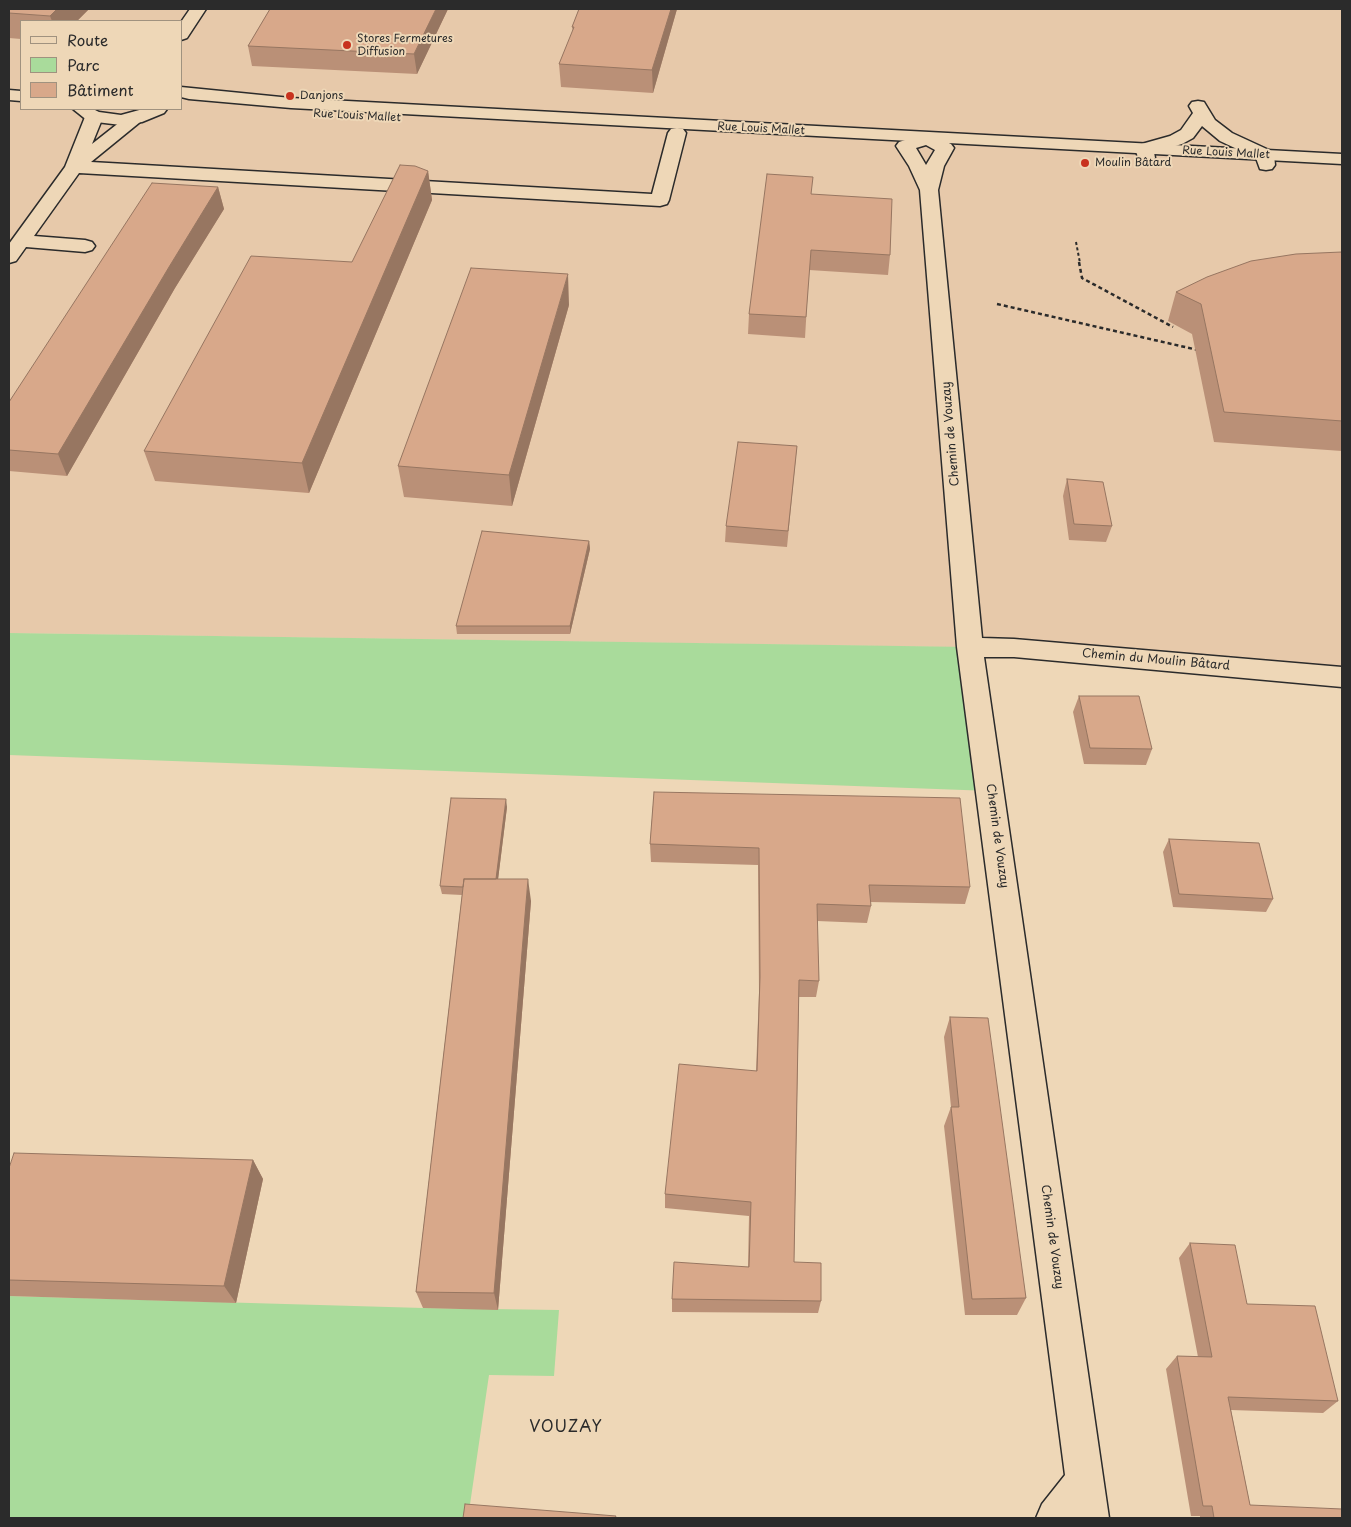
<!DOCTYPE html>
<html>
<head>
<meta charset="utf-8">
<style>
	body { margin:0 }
	#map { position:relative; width:1351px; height:1527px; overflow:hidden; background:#eed7b7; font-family:"Playpen Sans",sans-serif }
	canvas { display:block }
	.frame { position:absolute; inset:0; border:10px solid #2b2b2b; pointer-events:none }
	.legend { position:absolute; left:20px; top:20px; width:162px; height:90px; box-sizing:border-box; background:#eed7b7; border:1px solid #a0927f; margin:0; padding:6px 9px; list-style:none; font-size:15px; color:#2b2b2b }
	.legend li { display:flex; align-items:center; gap:10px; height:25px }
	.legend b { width:25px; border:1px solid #a0927f }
</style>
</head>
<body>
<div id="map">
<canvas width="1351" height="1527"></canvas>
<div class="frame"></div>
<ul class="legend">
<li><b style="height:6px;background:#eed7b7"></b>Route</li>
<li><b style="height:14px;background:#a9db9b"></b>Parc</li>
<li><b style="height:14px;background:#d8a88a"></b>Bâtiment</li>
</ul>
</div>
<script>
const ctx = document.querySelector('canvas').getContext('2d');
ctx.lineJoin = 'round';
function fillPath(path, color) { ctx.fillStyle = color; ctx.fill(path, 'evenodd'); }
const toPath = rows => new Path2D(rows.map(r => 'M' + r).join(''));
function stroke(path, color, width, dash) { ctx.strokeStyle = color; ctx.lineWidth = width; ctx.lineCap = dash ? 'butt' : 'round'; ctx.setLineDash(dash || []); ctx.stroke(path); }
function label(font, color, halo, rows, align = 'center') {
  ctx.font = font + ' "Playpen Sans",sans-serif'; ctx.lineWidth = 4; ctx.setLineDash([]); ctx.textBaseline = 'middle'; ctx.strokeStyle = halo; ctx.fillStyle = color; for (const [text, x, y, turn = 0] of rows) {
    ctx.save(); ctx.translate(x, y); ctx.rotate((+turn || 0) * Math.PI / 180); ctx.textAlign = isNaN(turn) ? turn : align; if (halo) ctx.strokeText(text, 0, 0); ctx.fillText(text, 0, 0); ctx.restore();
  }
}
fillPath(toPath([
	[9,9,1342,9,1342,677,1014,648,9,633],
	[21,21,181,21,181,109,21,109]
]), '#e7c9aa');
fillPath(toPath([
	[9,633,970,647,991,791,9,755],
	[9,1296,423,1308,559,1310,554,1376,489,1375,468,1518,9,1518]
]), '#a9db9b');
const minor = toPath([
	[190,9,206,9,187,38,181,40,181,22,190,9],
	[1198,101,1204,102,1215,120,1232,133,1271,151,1274,155,1275,165,1272,169,1266,170,1260,169,1256,158,1220,141,1202,126,1193,138,1182,144,1154,152,1155,158,1152,162,1146,163,1140,162,1135,149,1138,145,1170,136,1181,130,1193,113,1189,106,1192,102,1198,101],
	[94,112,100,113,103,117,92,144,130,114,136,113,142,114,145,118,91,162,652,194,668,133,671,129,677,128,683,129,686,133,669,200,667,204,660,206,79,173,34,236,85,240,92,242,95,246,92,250,85,252,26,247,16,261,9,263,9,244,65,167,85,117,88,113,94,112],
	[927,133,951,144,954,148,944,166,938,190,982,638,1014,639,1342,667,1342,687,1014,657,984,657,1109,1518,1036,1518,1042,1504,1065,1475,957,647,920,190,909,166,896,146,899,142,927,133],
	[926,145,935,150,926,165,916,148,926,145]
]);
const major = toPath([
	[181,87,291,98,1342,154,1342,164,291,108,189,99,181,97,181,87],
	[9,90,21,91,21,101,9,100,9,90],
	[73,109,93,109,99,112,121,115,143,109,167,109,164,113,142,122,121,125,88,121,73,109]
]);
stroke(minor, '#2b2b2b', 3);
stroke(major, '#2b2b2b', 3);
stroke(toPath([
	[1076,242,1080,263]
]), '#2b2b2b', 2, [3, 2.5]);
stroke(toPath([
	[1079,262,1082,278,1173,327],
	[997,304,1198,350]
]), '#2b2b2b', 2.5, [4, 3]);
fillPath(minor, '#eed7b7');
fillPath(major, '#eed7b7');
fillPath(toPath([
	[9,9,89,9,77,21,21,21,21,39,9,38],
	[270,9,448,9,417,74,252,66,248,46],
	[579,9,677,9,653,93,561,87,559,64,573,31,572,27],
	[428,171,432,200,309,493,155,481,144,451,352,262],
	[218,187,224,209,175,288,67,476,9,471,9,402],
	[812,194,890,255,888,275,809,270,805,338,748,334,749,314],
	[1342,252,1342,451,1214,442,1192,334,1168,321,1176,292],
	[569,305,512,506,404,497,398,466],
	[797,446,787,547,725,542,726,526],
	[1067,479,1112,526,1106,542,1069,540,1063,496],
	[589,541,590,549,570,634,457,634,456,626],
	[1079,696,1152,749,1146,765,1084,764,1073,712],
	[654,792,970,887,965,904,870,902,871,906,867,923,817,921,819,981,816,997,799,997,794,1262,821,1301,818,1313,672,1312,672,1299,748,1267,749,1216,665,1208,665,1194,756,1071,759,993,758,865,651,862,650,844],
	[507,807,498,879,531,901,498,1310,423,1308,416,1292,462,895,442,894,440,886],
	[1169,839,1273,899,1266,912,1173,907,1163,852],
	[950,1017,1026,1298,1017,1315,965,1315,944,1126,951,1107,944,1037],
	[253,1160,263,1179,236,1303,9,1296,9,1168],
	[1190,1243,1338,1401,1323,1413,1231,1410,1250,1505,1342,1518,1200,1518,1200,1516,1191,1516,1166,1369,1177,1356,1198,1357,1179,1258]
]), '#ba9077');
fillPath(toPath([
	[57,9,89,9,77,21,52,21,50,16],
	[436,9,448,9,417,74,414,54],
	[671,9,677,9,653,93,652,70],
	[428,171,432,200,309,493,302,463],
	[218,187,224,209,175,288,67,476,58,454,169,267],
	[568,274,569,305,512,506,509,475],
	[589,541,590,549,570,634,570,626],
	[506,799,507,807,496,896,494,889],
	[528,879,531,901,498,1310,494,1293],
	[253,1160,263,1179,236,1303,224,1286]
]), '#977661');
const building = toPath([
	[9,9,57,9,50,16,9,13,9,9],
	[270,9,436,9,414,54,248,46,270,9],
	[579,9,671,9,652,70,559,64,574,27,572,27,579,9],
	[400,165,415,166,428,171,302,463,144,451,251,256,352,262,400,165],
	[767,174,813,177,811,194,892,199,890,255,811,250,806,317,749,314,767,174],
	[152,183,218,187,169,267,58,454,9,450,9,402,152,183],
	[1342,252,1342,421,1224,412,1201,304,1176,292,1207,277,1251,261,1296,254,1342,252],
	[471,268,568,274,509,475,398,466,471,268],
	[738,442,797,446,788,531,726,526,738,442],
	[1067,479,1103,482,1112,526,1074,524,1067,479],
	[482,531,589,541,570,626,456,626,482,531],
	[1079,696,1139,696,1152,749,1090,748,1079,696],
	[654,792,960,798,970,887,869,885,871,906,817,904,819,981,799,980,794,1262,821,1263,821,1301,672,1299,674,1262,749,1267,751,1202,665,1194,679,1064,757,1071,760,977,759,848,650,844,654,792],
	[451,798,506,799,496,879,464,879,463,887,440,886,451,798],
	[1169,839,1259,843,1273,899,1179,894,1169,839],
	[464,879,528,879,494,1293,416,1292,464,879],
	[950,1017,988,1018,1026,1298,972,1299,951,1107,959,1107,950,1017],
	[14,1153,253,1160,224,1286,9,1280,9,1168,14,1153],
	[1190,1243,1235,1245,1247,1304,1315,1306,1338,1401,1228,1397,1250,1505,1342,1509,1342,1518,1214,1518,1212,1506,1203,1506,1177,1356,1212,1357,1190,1243],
	[465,1504,616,1516,615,1518,463,1518,465,1504]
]);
fillPath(building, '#d8a88a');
stroke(building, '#977661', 1);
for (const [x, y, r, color] of [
	[347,45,5,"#c8321e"],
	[290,96,5,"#c8321e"],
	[1085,163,5,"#c8321e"]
]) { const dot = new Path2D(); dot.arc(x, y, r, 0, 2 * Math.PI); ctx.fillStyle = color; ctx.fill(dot); stroke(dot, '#eed7b7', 2); }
label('11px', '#2b2b2b', '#eed7b7', [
	["Stores Fermetures",357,39],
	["Diffusion",357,52],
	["Danjons",300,96],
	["Moulin Bâtard",1095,163]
], 'left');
label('11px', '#2b2b2b', '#eed7b7', [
	["Rue Louis Mallet",357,116,3],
	["Rue Louis Mallet",761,129,3],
	["Rue Louis Mallet",1226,153,3]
]);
label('12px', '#2b2b2b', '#eed7b7', [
	["Chemin de Vouzay",951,434,-95],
	["Chemin du Moulin Bâtard",1156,660,5],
	["Chemin de Vouzay",997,836,82],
	["Chemin de Vouzay",1052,1237,82]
]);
ctx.letterSpacing = '1px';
label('16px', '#2b2b2b', '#eed7b7', [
	["VOUZAY",566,1428]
]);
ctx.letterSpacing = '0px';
</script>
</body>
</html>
